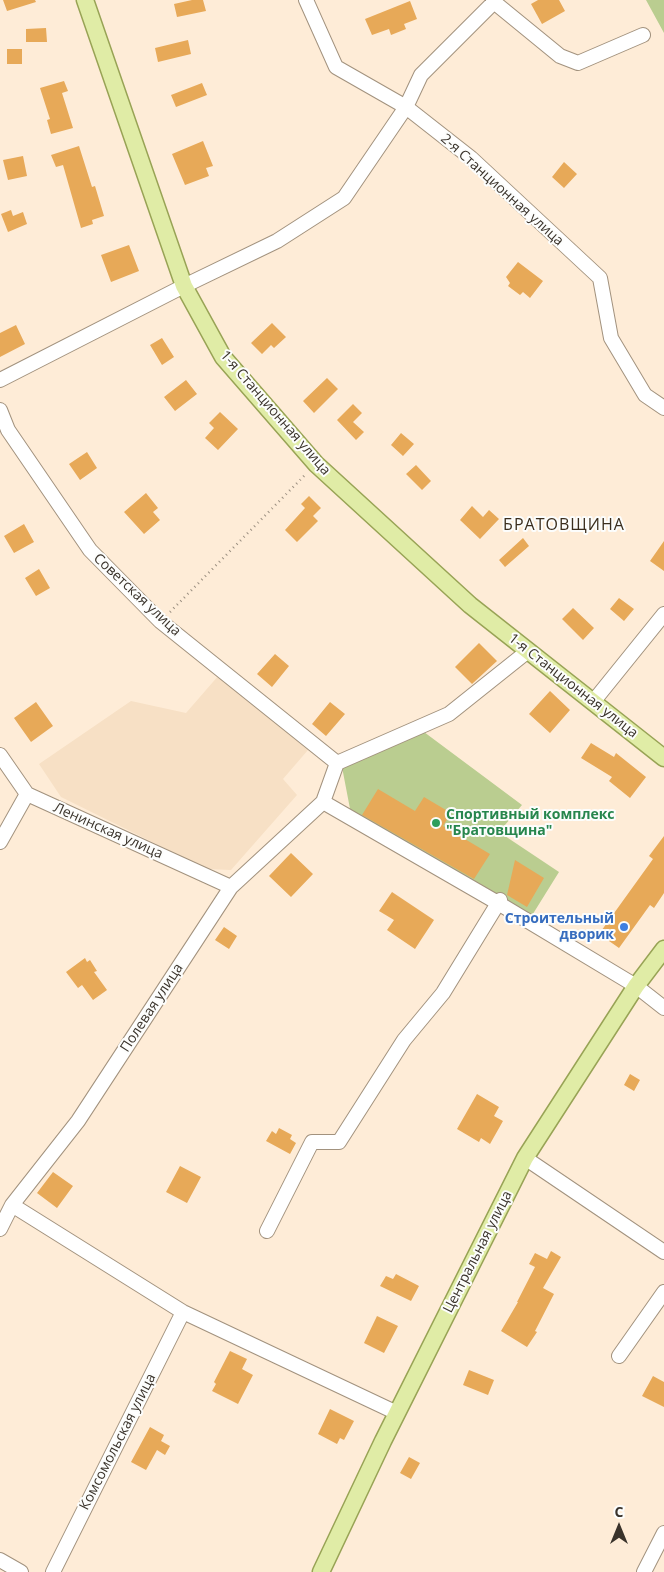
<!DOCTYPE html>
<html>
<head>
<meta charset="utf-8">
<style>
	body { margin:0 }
	#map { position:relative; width:664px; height:1572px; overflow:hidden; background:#feecd7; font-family:"Open Sans",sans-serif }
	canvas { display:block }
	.north { position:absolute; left:594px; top:1502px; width:50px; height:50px; -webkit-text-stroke:4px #fcfdfc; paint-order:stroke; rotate:0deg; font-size:14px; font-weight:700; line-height:20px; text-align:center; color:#3a332b }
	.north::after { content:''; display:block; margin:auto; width:18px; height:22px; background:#3a332b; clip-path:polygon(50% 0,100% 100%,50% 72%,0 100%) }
</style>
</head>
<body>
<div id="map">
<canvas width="664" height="1572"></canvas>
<div class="north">С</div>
</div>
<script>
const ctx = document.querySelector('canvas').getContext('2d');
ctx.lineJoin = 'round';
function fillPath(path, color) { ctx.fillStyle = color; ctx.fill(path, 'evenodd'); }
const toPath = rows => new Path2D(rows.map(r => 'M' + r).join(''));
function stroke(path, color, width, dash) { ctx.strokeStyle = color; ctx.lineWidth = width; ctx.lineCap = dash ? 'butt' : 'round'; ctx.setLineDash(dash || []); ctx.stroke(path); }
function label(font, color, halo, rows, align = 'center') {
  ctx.font = font + ' "Open Sans",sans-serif'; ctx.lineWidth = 4; ctx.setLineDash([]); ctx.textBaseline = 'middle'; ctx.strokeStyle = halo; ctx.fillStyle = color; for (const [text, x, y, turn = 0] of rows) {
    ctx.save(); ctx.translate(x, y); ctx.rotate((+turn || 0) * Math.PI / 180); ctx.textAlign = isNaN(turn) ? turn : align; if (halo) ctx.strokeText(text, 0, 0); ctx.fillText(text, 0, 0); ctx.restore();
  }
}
fillPath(toPath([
	[219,675,308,750,283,779,297,795,231,870,207,869,61,797,39,764,131,701,186,713]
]), '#f7e0c5');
fillPath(toPath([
	[646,0,664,0,664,33],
	[424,732,522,805,499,832,559,872,531,917,351,814,342,767]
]), '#bacd90');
fillPath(toPath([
	[3,0,35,0,36,2,7,11],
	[192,0,203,0,206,11,177,17,174,4],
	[538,0,559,0,565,11,542,24,531,4],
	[410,1,417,19,404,24,406,29,391,35,389,29,372,35,365,19],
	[46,28,47,42,26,42,26,29],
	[188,40,191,54,158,62,155,48],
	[7,49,22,49,22,64,7,64],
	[64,81,68,91,62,93,73,128,51,134,47,120,50,119,40,88],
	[202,83,207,95,176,107,171,95],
	[203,141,213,166,206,168,209,176,185,185,172,154],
	[79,146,92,187,95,186,104,216,92,220,93,224,81,228,63,165,56,167,51,155],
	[23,156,27,176,8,180,3,160],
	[564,162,577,174,564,188,552,177],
	[11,210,13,216,23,212,27,224,8,232,1,214],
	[129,245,139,271,111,282,101,255],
	[518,262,543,281,530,298,523,292,520,295,508,286,510,283,506,277],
	[272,323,286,337,274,348,271,345,262,354,251,343],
	[16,325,25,344,0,357,0,333],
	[162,338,174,357,162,365,150,345],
	[327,378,338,389,314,413,303,401],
	[186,380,197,394,175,411,164,397],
	[353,404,362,413,353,422,364,432,356,440,337,420],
	[220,412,238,429,218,450,205,438,214,428,209,423],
	[401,433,414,444,403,456,391,445],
	[87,452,97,468,80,480,69,464],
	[416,465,431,481,422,490,406,474],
	[146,493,158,508,153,512,160,520,144,534,124,512],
	[309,496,321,508,313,516,318,521,297,542,285,530,305,508,301,504],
	[472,506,483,517,489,510,499,519,480,539,460,520],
	[24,524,34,542,14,553,4,536],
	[523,538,529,546,505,567,499,560],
	[664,541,664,571,650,561],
	[39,569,50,588,36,596,25,578],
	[619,598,634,609,624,621,610,609],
	[573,608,594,628,583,640,562,619],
	[479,643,497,661,472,684,455,667],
	[275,654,289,666,272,687,257,674],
	[550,691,570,710,550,733,529,714],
	[36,702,53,726,31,742,14,718],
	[330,702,345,714,326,736,312,724],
	[591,743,614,757,616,753,646,777,630,798,609,781,612,777,581,758],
	[378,789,415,811,424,797,451,813,443,826,490,854,474,879,362,815],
	[664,836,664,893,654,908,650,905,619,948,599,934,653,859,649,856],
	[291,853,313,874,291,897,269,876],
	[515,860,544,878,527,907,507,895],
	[392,892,434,920,415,949,387,930,394,920,379,911],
	[224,927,237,936,229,949,215,940],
	[85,958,87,962,90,960,97,971,94,972,107,990,93,1000,82,985,78,988,66,972],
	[630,1074,640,1080,634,1091,624,1085],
	[477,1094,499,1107,494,1116,503,1121,490,1144,481,1138,479,1142,457,1129],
	[279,1128,292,1135,290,1139,296,1143,290,1154,266,1141,272,1131,276,1134],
	[180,1166,201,1177,187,1203,166,1192],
	[53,1172,73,1186,57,1208,37,1193],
	[551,1251,561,1257,543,1288,554,1294,535,1331,537,1332,527,1347,501,1331,518,1302,517,1302,535,1267,529,1264,535,1253,547,1259],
	[396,1274,419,1286,411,1301,380,1286,386,1276,393,1279],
	[377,1316,398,1326,384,1353,364,1343],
	[230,1351,247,1359,242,1369,253,1375,238,1404,212,1391,216,1384,214,1382],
	[469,1370,494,1380,488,1395,463,1385],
	[653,1376,664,1382,664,1407,642,1396],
	[330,1409,354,1421,344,1440,340,1438,337,1444,318,1434],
	[150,1427,164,1435,161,1441,170,1446,165,1455,157,1450,146,1470,131,1462],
	[409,1457,420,1463,411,1479,400,1473]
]), '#e7a958');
const minor = toPath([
	[306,0,336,67,406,107,471,158,600,278,611,338,645,395,664,408],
	[494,2,560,56,578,63,643,35],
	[0,380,184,286,277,241,344,198,406,107,421,75,494,2,493,0],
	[0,410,8,430,90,550,160,621,337,763],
	[593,702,664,614],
	[0,755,27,794,231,887],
	[323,802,498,903,636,986,664,1008],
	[0,842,27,794],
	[525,1158,664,1252],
	[12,1205,183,1312,397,1413],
	[0,1229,12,1205,78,1121,231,887,323,802,337,763,449,714,528,651],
	[267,1231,312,1142,339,1142,404,1040,443,993,500,900],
	[619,1356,664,1292],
	[0,1560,21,1572],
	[53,1572,183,1312],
	[644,1572,664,1533]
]);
const major = toPath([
	[85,0,184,286,223,357,316,464,470,605,664,758],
	[321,1572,383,1441,525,1158,636,986,664,949]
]);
stroke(minor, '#a2927e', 16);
stroke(major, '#98a355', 19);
stroke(toPath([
	[170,612,306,474]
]), '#9c9081', 2.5, [1, 4]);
stroke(minor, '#fff', 14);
stroke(major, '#e0eca6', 16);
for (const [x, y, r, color] of [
	[436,823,5,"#2e9e5b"],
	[624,927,5,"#3f7fe0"]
]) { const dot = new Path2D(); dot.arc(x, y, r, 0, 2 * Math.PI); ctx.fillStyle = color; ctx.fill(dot); stroke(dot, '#fcfdfc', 2); }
label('14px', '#3a332b', '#fcfdfc', [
	["2-я Станционная улица",502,190,42],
	["1-я Станционная улица",275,413,49],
	["Советская улица",137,595,43],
	["1-я Станционная улица",573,686,38],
	["Ленинская улица",108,831,24],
	["Полевая улица",152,1008,-57],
	["Центральная улица",478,1252,-63],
	["Комсомольская улица",118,1442,-63]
]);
label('bold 14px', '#27864d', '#fcfdfc', [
	["Спортивный комплекс",446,815],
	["\"Братовщина\"",446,831]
], 'left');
label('bold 14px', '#366cbe', '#fcfdfc', [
	["Строительный",614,919],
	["дворик",614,935]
], 'right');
ctx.letterSpacing = '1px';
label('16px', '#3b2e1d', '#fcfdfc', [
	["БРАТОВЩИНА",564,525]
]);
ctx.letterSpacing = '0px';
</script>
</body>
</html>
